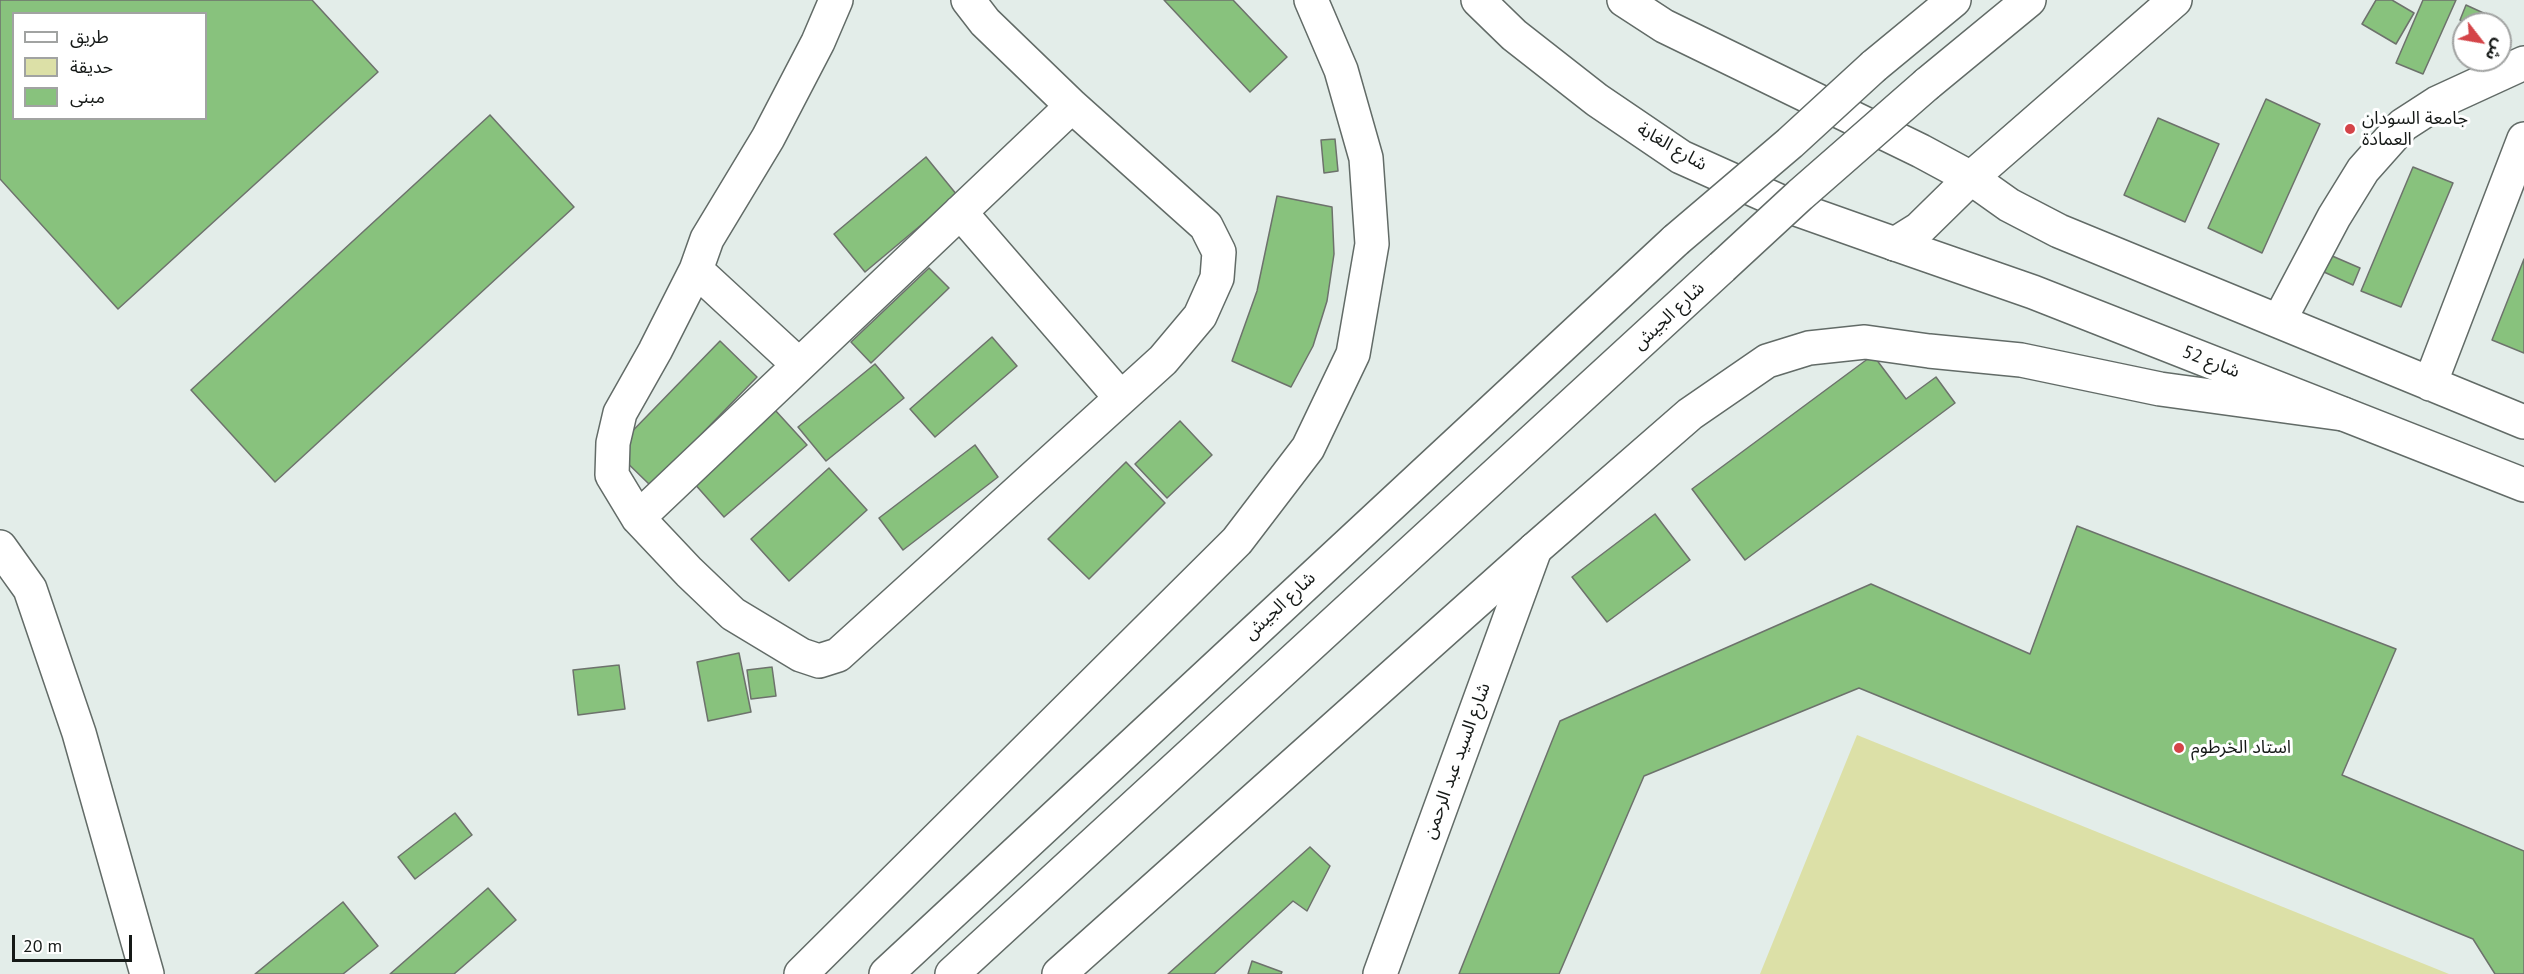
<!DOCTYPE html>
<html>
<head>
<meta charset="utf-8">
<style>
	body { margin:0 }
	#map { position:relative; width:2524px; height:974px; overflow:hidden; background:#e3ede9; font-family:"PT Sans","Noto Sans Arabic",sans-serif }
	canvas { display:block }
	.legend { position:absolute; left:12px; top:12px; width:195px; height:108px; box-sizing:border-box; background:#fff; border:2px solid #a1a3a2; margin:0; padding:8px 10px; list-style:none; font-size:18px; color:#151917 }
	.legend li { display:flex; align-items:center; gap:12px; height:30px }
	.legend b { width:30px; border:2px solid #a1a3a2 }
	.north { position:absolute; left:2452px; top:12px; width:60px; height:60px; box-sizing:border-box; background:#fff; border:2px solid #a1a3a2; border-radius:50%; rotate:121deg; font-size:16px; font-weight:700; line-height:24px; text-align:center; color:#151917 }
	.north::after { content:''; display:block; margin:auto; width:21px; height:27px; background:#d44448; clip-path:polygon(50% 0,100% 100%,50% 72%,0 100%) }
	.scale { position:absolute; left:12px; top:935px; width:120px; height:27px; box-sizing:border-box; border:3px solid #151917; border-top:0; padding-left:8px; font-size:18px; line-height:21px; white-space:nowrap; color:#151917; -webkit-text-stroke:4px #fff; paint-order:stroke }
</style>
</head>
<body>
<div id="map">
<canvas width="2524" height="974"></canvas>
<ul class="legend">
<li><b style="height:8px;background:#fff"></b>طريق</li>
<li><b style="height:16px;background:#dce0a7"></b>حديقة</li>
<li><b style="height:16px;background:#88c27d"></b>مبنى</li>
</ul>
<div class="north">ش</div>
<div class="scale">20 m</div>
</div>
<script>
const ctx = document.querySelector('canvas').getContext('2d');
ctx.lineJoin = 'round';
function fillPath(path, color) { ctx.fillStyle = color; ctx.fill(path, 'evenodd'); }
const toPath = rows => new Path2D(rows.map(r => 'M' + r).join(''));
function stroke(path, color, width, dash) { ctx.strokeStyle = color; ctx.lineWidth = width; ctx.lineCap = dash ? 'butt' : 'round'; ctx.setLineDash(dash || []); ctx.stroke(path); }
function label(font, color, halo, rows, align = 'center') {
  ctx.font = font + ' "PT Sans","Noto Sans Arabic",sans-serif'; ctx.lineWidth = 6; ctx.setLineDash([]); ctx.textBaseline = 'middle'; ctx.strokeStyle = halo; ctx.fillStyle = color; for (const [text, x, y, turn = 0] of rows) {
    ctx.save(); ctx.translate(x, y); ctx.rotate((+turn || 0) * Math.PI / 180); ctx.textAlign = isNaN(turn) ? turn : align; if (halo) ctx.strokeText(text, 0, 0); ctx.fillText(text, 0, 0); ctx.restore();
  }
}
fillPath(toPath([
	[1857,735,2449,974,1760,974]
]), '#dce0a7');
const building = toPath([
	[0,0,312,0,378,72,118,309,0,179,0,0],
	[14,14,206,14,206,118,14,118,14,14],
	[1164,0,1233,0,1287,57,1250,92,1164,0],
	[2376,0,2392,0,2414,13,2396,44,2362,24,2376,0],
	[2423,0,2456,0,2423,74,2396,63,2423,0],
	[2466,5,2490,16,2486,24,2469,24,2460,20,2466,5],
	[2266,99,2320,124,2262,253,2208,228,2266,99],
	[490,115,574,207,275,482,191,390,490,115],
	[2158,118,2219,144,2185,222,2124,195,2158,118],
	[1335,139,1338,171,1324,173,1321,140,1335,139],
	[926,157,957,195,865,272,834,234,926,157],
	[2413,167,2453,183,2401,307,2361,291,2413,167],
	[1277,196,1332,207,1334,254,1327,301,1313,346,1291,387,1232,361,1257,291,1277,196],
	[2323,252,2360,268,2353,285,2315,268,2323,252],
	[2524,259,2524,353,2492,340,2524,259],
	[929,268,949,288,871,363,851,342,929,268],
	[992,337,1017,366,935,437,910,409,992,337],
	[720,341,757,377,651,486,614,450,720,341],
	[1873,355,1906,399,1936,377,1955,403,1745,560,1692,489,1873,355],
	[875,364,904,398,826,461,798,427,875,364],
	[775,410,807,445,724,517,693,482,775,410],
	[1180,421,1212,455,1167,498,1135,464,1180,421],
	[975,445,998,477,903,550,879,518,975,445],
	[1126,462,1165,503,1089,579,1048,539,1126,462],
	[829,468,867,510,789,581,751,539,829,468],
	[1655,514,1690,560,1607,622,1572,577,1655,514],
	[2077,526,2396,649,2342,775,2524,851,2524,974,2495,974,2473,939,1859,688,1644,776,1559,974,1459,974,1560,721,1871,584,2030,654,2077,526],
	[739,653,751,712,708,721,697,662,739,653],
	[619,665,625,709,578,715,573,670,619,665],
	[772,667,776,696,751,699,747,670,772,667],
	[455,813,472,835,415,879,398,857,455,813],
	[1310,847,1330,866,1307,911,1293,901,1214,974,1168,974,1310,847],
	[488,888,516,920,454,974,390,974,488,888],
	[343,902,378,946,343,974,255,974,343,902],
	[1252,961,1282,972,1281,974,1248,974,1252,961]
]);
fillPath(building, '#88c27d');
stroke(building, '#6d726c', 1.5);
const minor = toPath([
	[836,0,818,42,768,138,707,239,696,270,655,351,620,413,613,443,612,475,638,518,689,572,733,614,801,655,819,661,838,655,1163,360,1200,316,1217,278,1219,252,1206,226,1072,106,985,22,968,0],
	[1971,178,2009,205,2059,231,2524,422],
	[960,212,1121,398],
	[1895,244,2033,292,2524,485],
	[696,270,799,365],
	[2279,321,2334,217,2363,170,2403,125,2437,103,2524,63],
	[2430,384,2524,139],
	[638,518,1072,106],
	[0,547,30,589,79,733,147,974],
	[1380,974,1535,549]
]);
const major = toPath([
	[1478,0,1514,35,1597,100,1681,157,1799,210,1895,244],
	[1624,0,1664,26,1921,151,1971,178]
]);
const highway = toPath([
	[1874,66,1954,0],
	[1927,84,2029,0],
	[1895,244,1919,229,1971,178,2175,0],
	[801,974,1237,541,1308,448,1353,354,1372,244,1366,158,1341,70,1311,0],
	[886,974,1676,240],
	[952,974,1722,267],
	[1059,974,1535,549,1690,414,1767,361,1809,348,1865,342,1929,351,2021,360,2160,389,2343,414]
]);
stroke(minor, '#626b67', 36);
stroke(major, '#626b67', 36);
stroke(highway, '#626b67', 36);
stroke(minor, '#fff', 33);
stroke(major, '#fff', 33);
stroke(highway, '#fff', 33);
const highwayBridge = toPath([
	[1676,240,1790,143,1874,66],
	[1722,267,1800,195,1927,84]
]);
stroke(highwayBridge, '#626b67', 36, []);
stroke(highwayBridge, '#fff', 33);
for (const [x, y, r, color] of [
	[2350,129,6,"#d44448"],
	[2179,748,6,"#d44448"]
]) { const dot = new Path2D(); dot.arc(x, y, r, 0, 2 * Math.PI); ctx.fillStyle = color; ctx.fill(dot); stroke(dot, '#fff', 2); }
label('18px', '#151917', '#fff', [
	["جامعة السودان",2362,119],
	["العمادة",2362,140],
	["استاد الخرطوم",2191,748]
], 'left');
label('18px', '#151917', '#fff', [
	["شارع الغابة",1672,147,30],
	["شارع الجيش",1669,316,-43],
	["شارع 52",2211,362,21],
	["شارع الجيش",1280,606,-43],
	["شارع السيد عبد الرحمن",1457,761,-70]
]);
</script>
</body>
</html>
